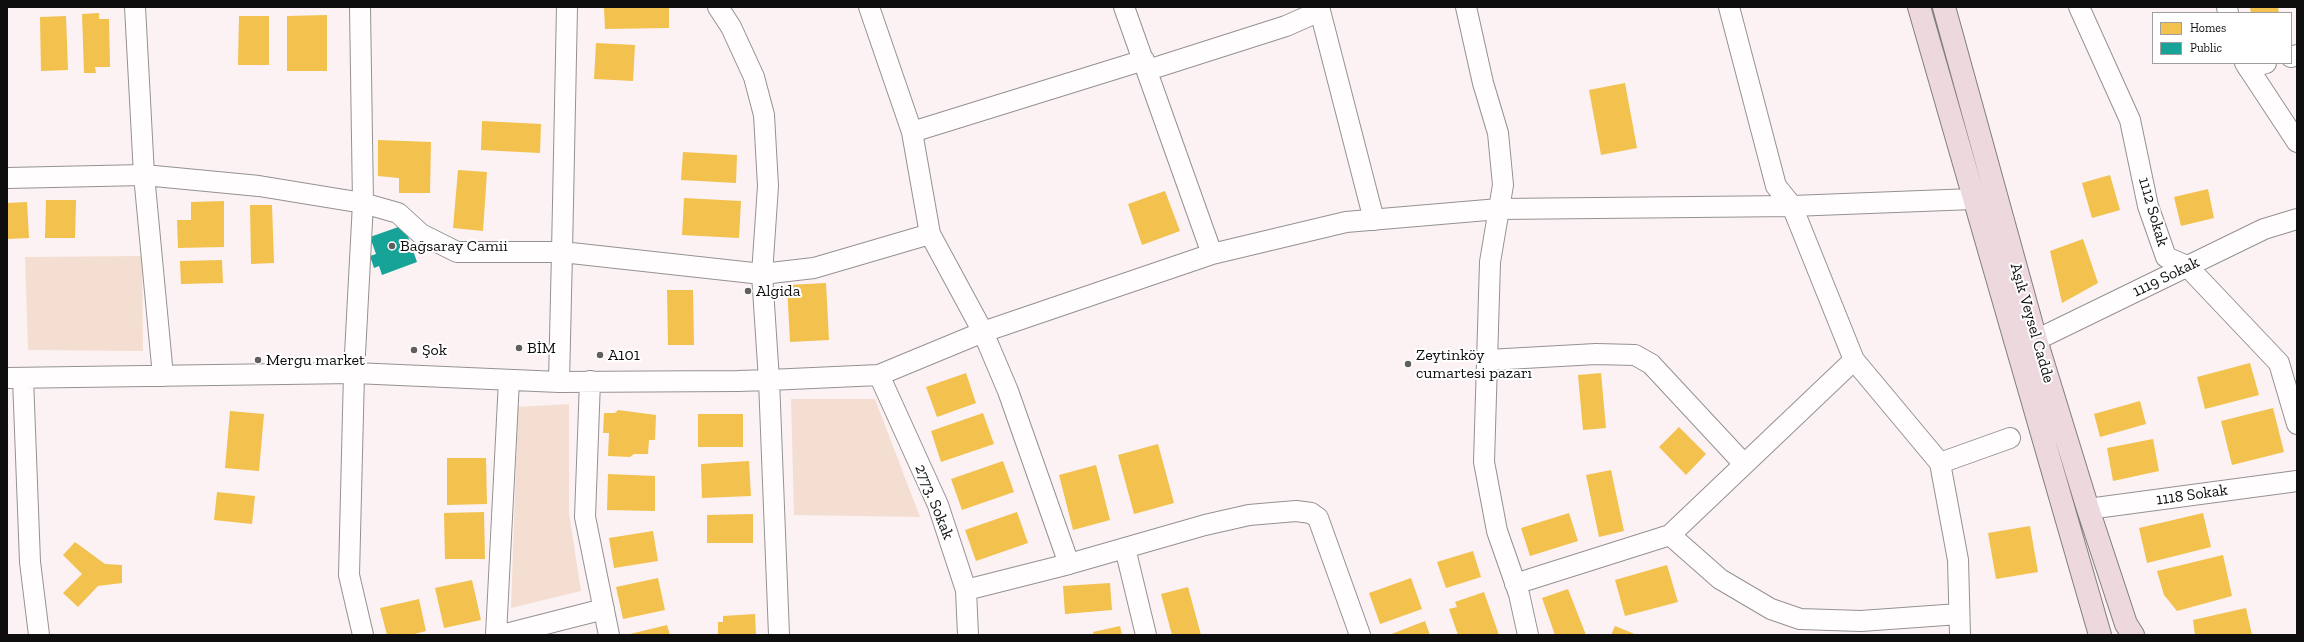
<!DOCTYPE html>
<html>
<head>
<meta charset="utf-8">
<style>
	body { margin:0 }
	#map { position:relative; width:2304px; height:642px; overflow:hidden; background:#fcf2f4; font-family:"Zilla Slab",serif }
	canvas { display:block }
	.frame { position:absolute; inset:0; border:8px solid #0e0e0e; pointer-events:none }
	.legend { position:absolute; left:2152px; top:12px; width:140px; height:52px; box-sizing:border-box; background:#fff; border:1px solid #9f9f9f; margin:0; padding:5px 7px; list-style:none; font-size:12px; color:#0e0e0e }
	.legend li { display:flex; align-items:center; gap:8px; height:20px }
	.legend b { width:20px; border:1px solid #9f9f9f }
</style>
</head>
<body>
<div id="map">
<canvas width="2304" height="642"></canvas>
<div class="frame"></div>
<ul class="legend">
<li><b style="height:11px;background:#f2c14e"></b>Homes</li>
<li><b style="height:11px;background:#17a398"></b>Public</li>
</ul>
</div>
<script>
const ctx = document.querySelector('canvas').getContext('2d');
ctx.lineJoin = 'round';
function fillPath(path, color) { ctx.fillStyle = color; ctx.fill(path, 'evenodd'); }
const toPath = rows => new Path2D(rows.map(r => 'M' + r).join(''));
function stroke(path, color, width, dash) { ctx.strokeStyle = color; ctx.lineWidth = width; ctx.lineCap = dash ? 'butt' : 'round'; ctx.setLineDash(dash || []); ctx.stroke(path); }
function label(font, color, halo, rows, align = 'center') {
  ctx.font = font + ' "Zilla Slab",serif'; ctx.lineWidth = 4; ctx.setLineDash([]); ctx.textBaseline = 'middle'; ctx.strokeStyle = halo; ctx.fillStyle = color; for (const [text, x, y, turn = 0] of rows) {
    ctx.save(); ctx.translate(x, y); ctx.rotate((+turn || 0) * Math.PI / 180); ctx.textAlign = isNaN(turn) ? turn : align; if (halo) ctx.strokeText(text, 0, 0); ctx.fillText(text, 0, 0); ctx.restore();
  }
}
fillPath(toPath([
	[142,256,143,351,28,350,25,257],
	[791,399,875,399,920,517,794,515],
	[569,404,569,513,581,591,511,608,518,407]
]), '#f4ded1');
fillPath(toPath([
	[604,7,669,7,669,28,605,29],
	[2250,7,2278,7,2279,13,2251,13],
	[99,13,99,19,109,19,110,67,95,67,96,73,84,73,82,14],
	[327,15,327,71,287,71,287,16],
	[66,16,68,70,41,71,40,17],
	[239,16,269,16,269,65,238,65],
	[596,43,635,45,633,81,594,79],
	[1625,83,1637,148,1601,155,1589,90],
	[482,121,541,124,540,153,481,150],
	[378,140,431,142,430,193,399,193,399,178,378,176],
	[683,152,737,155,736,183,681,180],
	[458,170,487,172,483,231,453,228],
	[2110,175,2120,210,2092,218,2082,183],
	[2208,189,2214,218,2181,226,2174,197],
	[1165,191,1180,231,1142,245,1128,204],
	[684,198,741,201,739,238,682,235],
	[46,200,76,200,75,238,45,238],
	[224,201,224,247,178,248,177,220,191,220,191,202],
	[27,202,29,238,7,239,7,203],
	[250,205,272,205,274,263,251,264],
	[2083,239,2098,283,2062,303,2050,251],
	[222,260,223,283,181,284,180,261],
	[826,283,829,340,790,342,787,285],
	[667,290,693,290,694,345,668,345],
	[2250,363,2259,395,2205,409,2197,377],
	[966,373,976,403,937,417,926,387],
	[1601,373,1606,428,1583,430,1578,375],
	[2140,401,2146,424,2100,437,2094,414],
	[2273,408,2284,452,2232,465,2221,421],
	[618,410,656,415,655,440,649,440,648,454,634,454,630,457,608,456,609,433,603,433,604,413,615,413],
	[230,411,264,414,259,471,225,468],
	[983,413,994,444,941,462,931,431],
	[698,414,743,414,743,447,698,447],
	[1679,427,1706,454,1686,475,1659,447],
	[2153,439,2159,471,2113,481,2107,448],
	[1158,444,1174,503,1134,514,1118,455],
	[447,458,486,458,487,504,447,505],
	[749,461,751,496,702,498,701,464],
	[1003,461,1014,492,962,510,951,479],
	[1096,465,1110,520,1073,530,1059,475],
	[1611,470,1624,531,1599,537,1586,475],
	[608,474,655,476,655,511,607,510],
	[217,492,255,496,252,524,214,520],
	[484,512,485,559,445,559,444,513],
	[1017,512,1028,543,976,561,965,530],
	[1569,513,1578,541,1530,556,1521,528],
	[2203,513,2211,547,2147,563,2139,528],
	[753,514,753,543,707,543,707,515],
	[2030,526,2038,572,1996,579,1988,533],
	[653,531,658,561,614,568,609,538],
	[75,542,105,564,122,565,122,583,98,586,78,607,63,593,82,574,63,555],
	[1473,551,1481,577,1446,588,1437,562],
	[2223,555,2232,596,2177,611,2164,595,2157,571],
	[1667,565,1678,602,1625,616,1615,580],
	[658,578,665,610,623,619,616,587],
	[1411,578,1422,609,1380,624,1369,593],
	[472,580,481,620,444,628,435,588],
	[1110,583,1112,610,1065,614,1063,586],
	[1188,587,1201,635,1172,635,1161,594],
	[1568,589,1586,635,1555,635,1542,598],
	[1484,592,1499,635,1458,635,1449,609,1457,607,1455,602],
	[419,599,426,631,411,635,387,635,380,608],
	[2246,608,2252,635,2195,635,2193,620],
	[755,614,756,635,718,635,718,622,723,622,723,616],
	[1425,621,1430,635,1389,635],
	[667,625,670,635,630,635,630,634],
	[1120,626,1122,635,1094,635,1093,632],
	[1615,626,1637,635,1611,635]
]), '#f2c14e');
fillPath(toPath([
	[404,225,417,262,382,275,379,266,374,268,370,256,376,254,370,237]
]), '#17a398');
const street = toPath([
	[135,7,144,175,163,376],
	[360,7,363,203,354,373,349,575,363,635],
	[567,7,562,252,762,274,768,186,764,115,754,77,731,27,718,7],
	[869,7,912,132,930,234],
	[1124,7,1212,254],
	[1319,7,1374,220],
	[1466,7,1483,83,1498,133,1503,185,1490,262,1484,462,1497,531,1519,594,1528,635],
	[1729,7,1776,186,1792,206,1854,360,1940,463,1958,560,1960,635],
	[2079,7,2130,120,2148,206,2166,257,2187,266,2279,363,2297,424],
	[2227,7,2228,13],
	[2291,57,2297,55],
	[2245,63,2297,142],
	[2248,68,2266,63],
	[1148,70,1286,26,1320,11],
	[912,132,1144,60],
	[7,178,144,175,259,186,363,203,398,213,421,234,457,252,562,252,559,382],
	[2036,340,2264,229,2297,219],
	[1488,360,1596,354,1635,355,1651,364,1744,464],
	[879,375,938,505,966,590,968,635],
	[7,378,354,373,559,382,738,381,769,380,879,375,983,332,930,234,814,268,762,274,769,380,779,635],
	[23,378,30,562,39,635],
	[590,381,585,517,609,635],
	[1940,463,2010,438],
	[2088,509,2297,481],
	[1670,535,1720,579,1771,609,1800,619,1861,621,1959,614],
	[1125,548,1146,635],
	[1069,564,1008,391,983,332,1212,254,1346,222,1499,209,1792,206,1973,199],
	[1515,584,1670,535,1854,360],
	[966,590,1069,564,1205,525,1249,515,1296,511,1311,513,1318,518,1360,635],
	[496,635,509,380],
	[502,635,604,609]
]);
const primary = toPath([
	[1919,7,2100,635],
	[1944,7,2036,340,2088,509,2126,624,2133,635]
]);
stroke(street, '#959192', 22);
stroke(primary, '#827e7f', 24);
stroke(street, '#fffdfd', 20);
stroke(primary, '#edd8de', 22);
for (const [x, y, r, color] of [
	[392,246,4,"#615e5e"],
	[748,291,4,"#615e5e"],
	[519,348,4,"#615e5e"],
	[414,350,4,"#615e5e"],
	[600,355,4,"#615e5e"],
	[258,360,4,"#615e5e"],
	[1408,364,4,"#615e5e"]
]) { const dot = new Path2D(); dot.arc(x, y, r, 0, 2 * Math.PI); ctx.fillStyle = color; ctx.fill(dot); stroke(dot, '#fff', 1.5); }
label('16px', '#0e0e0e', '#fff', [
	["1112 Sokak",2153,212,74],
	["1119 Sokak",2166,277,-26],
	["Aşık Veysel Cadde",2032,323,74],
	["1118 Sokak",2192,495,-8],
	["2773. Sokak",934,502,68]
]);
label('16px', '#0e0e0e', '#fff', [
	["Bağsaray Camii",400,246],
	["Algida",756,291],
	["BİM",527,348],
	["Şok",422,350],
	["A101",608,355],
	["Zeytinköy",1416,355],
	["cumartesi pazarı",1416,373],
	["Mergu market",266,360]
], 'left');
</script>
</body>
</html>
